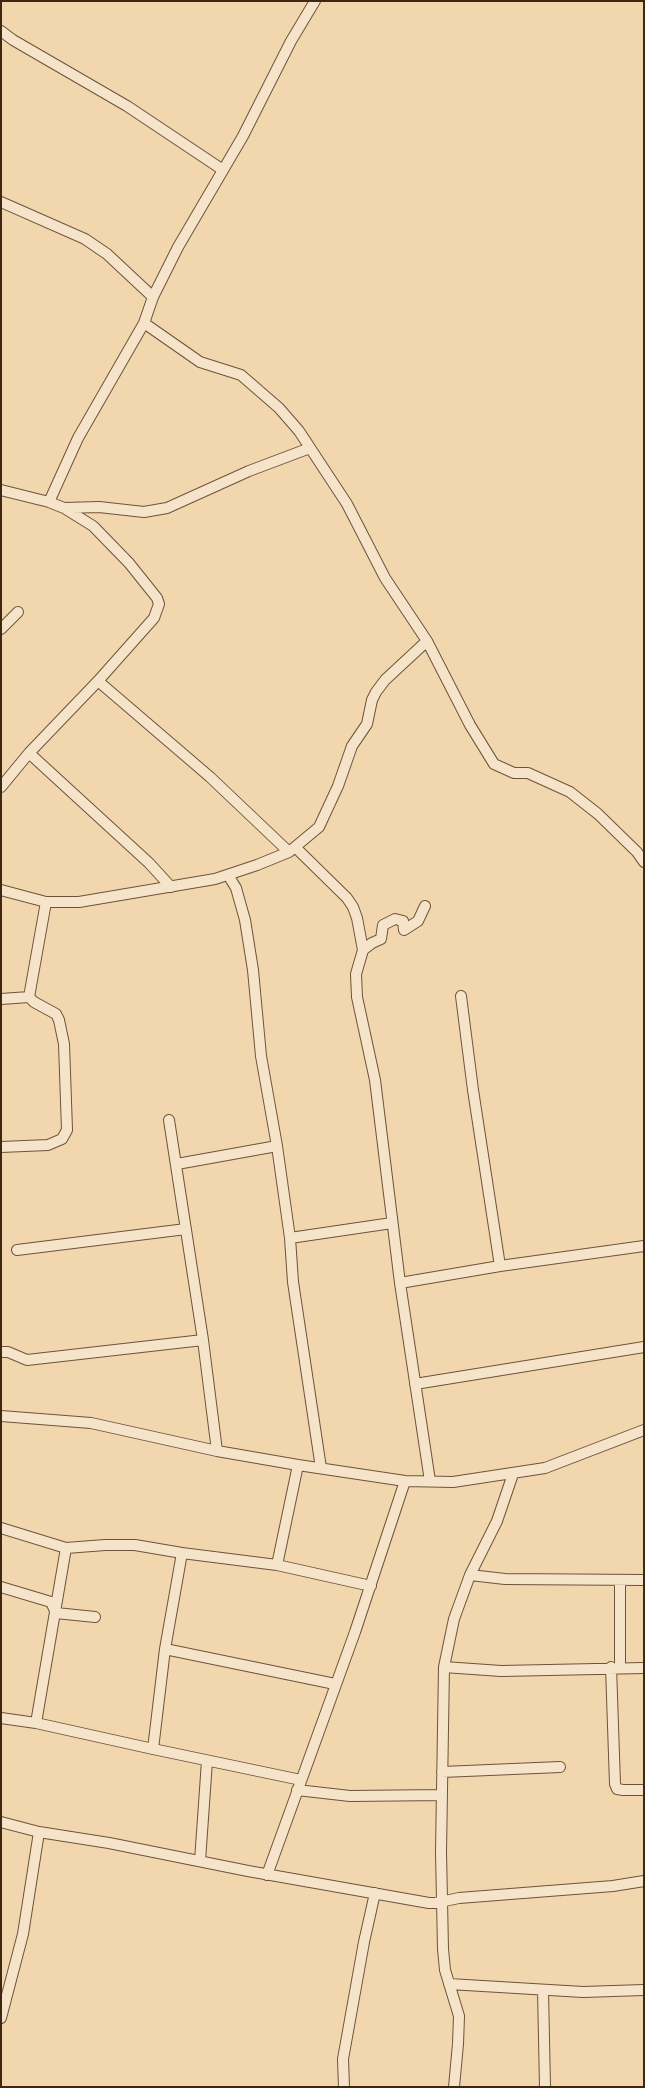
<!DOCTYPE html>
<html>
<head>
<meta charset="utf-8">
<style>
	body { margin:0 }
	#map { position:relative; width:645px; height:2088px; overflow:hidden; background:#f1d6ae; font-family:Alegreya,serif }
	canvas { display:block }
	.frame { position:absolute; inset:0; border:2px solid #3f2812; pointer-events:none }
</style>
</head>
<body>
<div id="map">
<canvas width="645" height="2088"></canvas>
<div class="frame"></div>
</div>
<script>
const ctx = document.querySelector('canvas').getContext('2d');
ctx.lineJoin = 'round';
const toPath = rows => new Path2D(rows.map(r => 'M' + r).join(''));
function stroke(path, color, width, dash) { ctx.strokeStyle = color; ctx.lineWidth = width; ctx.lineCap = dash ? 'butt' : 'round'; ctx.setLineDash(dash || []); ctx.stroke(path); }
const street = toPath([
	[1,31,13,40,127,106,223,170],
	[1,202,85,239,107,254,153,297],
	[144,323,200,362,241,375,279,408,299,431,347,504,385,578,427,641,470,725,494,764,514,773,528,773,570,792,598,814,637,852,644,862],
	[1,490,49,502,64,508,93,526,129,563,157,598,159,604,154,618,98,681,29,753,1,787],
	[49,502,78,438,144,323,153,297,178,247,243,136,291,41,315,1],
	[64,508,99,507,144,512,167,508,249,471,310,448],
	[1,629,18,612],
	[98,681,210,777,289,852],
	[29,753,149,863,171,887],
	[295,847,347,898,353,907,357,918,363,950],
	[228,875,236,888,245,920,253,970,261,1056,277,1146,290,1238,293,1282,321,1468],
	[1,890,46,902,79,902,215,879,257,865,289,852,319,827,338,786,352,746,367,724,372,700,376,692,385,680,427,641],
	[425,906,418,921,404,930,403,921,395,919,383,925,381,939,372,943,363,950,356,974,357,997,375,1080,400,1283,430,1481],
	[461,996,473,1090,500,1266],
	[29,997,46,902],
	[1,999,29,997],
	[169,1120,203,1340,217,1451],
	[1,1147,48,1145,62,1139,67,1130,64,1044,59,1020,56,1014,34,1002,29,997],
	[177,1164,277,1146],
	[290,1238,392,1223],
	[17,1250,186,1229],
	[400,1283,500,1266,644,1246],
	[1,1352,8,1352,27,1360,203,1340],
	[415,1384,644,1347],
	[1,1416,91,1423,217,1451,298,1465,405,1481,453,1482,545,1468,644,1430],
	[1,1528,66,1548,36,1723],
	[66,1548,105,1545,135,1545,182,1553],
	[277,1565,298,1465],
	[470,1575,505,1579,644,1580],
	[1,1587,51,1602,56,1613,95,1617],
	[165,1649,335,1684],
	[444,1667,501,1671,644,1668],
	[611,1667,615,1784,617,1789,623,1790,644,1790],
	[620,1667,620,1580],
	[1,1718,36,1723,153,1749,301,1780],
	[153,1749,165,1649,182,1553,277,1565,371,1586],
	[442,1772,560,1767],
	[297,1790,350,1796,442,1795],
	[1,1822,39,1832,109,1843,248,1871,429,1903,435,1903,459,1898,613,1886,644,1881],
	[200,1861,207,1761],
	[267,1875,355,1632,405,1481],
	[449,1984,583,1992,644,1990],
	[543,1990,545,2087],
	[1,2018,23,1934,39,1832],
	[344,2087,343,2059,364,1942,375,1893],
	[454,2087,458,2044,459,2016,445,1970,443,1949,441,1852,444,1667,454,1619,470,1575,497,1521,513,1474]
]);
stroke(street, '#6c5439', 12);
stroke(street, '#f6e4ca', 10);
</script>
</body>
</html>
